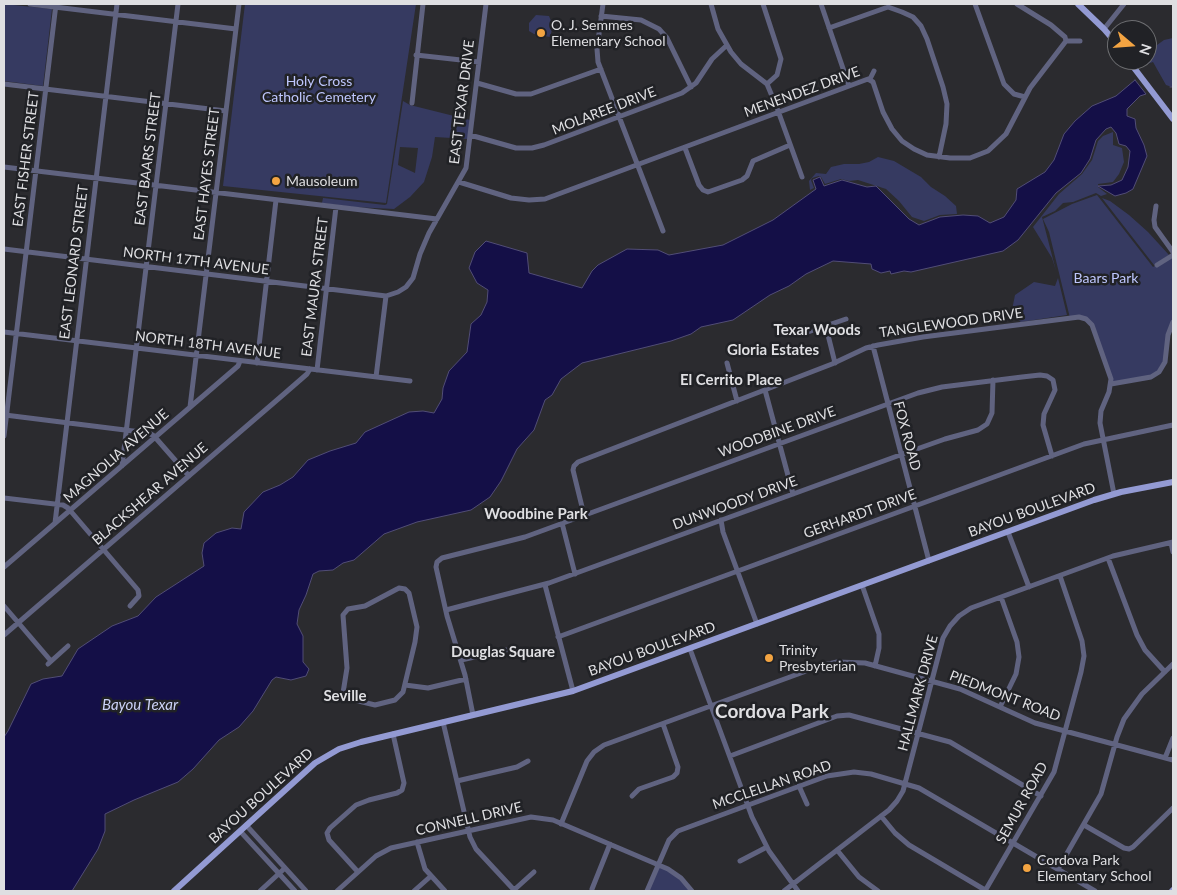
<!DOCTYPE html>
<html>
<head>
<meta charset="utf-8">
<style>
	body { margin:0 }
	#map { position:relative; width:1177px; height:895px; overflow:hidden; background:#2b2b2f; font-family:Lato,sans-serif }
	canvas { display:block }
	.frame { position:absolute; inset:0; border:5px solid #dfdfe2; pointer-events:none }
	.north { position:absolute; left:1107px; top:20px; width:50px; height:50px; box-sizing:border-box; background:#212226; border:1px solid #6d6e71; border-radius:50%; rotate:108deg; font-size:14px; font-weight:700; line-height:20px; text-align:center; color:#dfdfe2 }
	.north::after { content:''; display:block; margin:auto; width:18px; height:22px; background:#f3a442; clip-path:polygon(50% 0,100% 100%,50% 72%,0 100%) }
</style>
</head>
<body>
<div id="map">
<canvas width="1177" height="895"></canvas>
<div class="frame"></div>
<div class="north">N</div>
</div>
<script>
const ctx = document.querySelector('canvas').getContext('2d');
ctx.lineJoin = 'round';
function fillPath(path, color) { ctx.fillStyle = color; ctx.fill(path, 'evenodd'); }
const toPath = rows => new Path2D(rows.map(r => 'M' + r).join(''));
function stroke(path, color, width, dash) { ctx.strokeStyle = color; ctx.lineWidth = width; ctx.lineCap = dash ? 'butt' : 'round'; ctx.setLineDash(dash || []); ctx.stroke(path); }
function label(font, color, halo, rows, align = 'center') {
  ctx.font = font + ' Lato,sans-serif'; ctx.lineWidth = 5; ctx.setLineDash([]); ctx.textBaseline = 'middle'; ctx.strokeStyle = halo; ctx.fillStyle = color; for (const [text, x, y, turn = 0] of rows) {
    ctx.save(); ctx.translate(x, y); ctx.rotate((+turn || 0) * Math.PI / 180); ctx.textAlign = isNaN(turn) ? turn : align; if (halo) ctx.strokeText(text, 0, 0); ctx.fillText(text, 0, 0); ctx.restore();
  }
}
fillPath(toPath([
	[4,4,52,9,43,86,4,81],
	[245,4,416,4,386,203,223,186],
	[536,15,549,16,553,26,550,37,534,34,529,31,529,23],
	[1173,38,1173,87,1172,87,1166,85,1153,62,1147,64,1147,59,1150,50,1164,40],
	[403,101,410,105,470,120,468,139,435,137,432,157,424,182,410,197,394,209,353,207,322,203,323,198,385,205,387,204],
	[400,147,418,148,415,173,398,165],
	[1113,132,1113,145,1122,148,1124,162,1119,174,1113,182,1098,184,1098,187,1107,194,1101,196,1096,193,1073,202,1063,203,1055,211,1042,217,1056,271,1052,258,1033,227,1059,194,1082,174,1092,160,1098,141,1103,136],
	[878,157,894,161,921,177,931,187,945,196,956,206,957,214,940,215,924,221,912,217,899,201,886,189,858,180,849,181,841,179,825,184,821,177,819,176,812,178,811,180,814,188,810,190,809,181,816,173,826,174,831,167,844,164,859,164,869,162],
	[1097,195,1153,267,1173,255,1173,322,1171,325,1166,356,1155,375,1111,384,1092,325,1086,319,1070,318,1049,232,1043,219,1072,204],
	[1102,198,1110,201,1129,215,1148,232,1169,255,1154,265],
	[1058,278,1067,315,1021,322,1011,315,1015,295,1034,282,1055,286],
	[658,865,668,869,692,891,647,891]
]), '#363a61');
const water = toPath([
	[1135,80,1146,94,1140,96,1127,109,1127,116,1135,119,1136,128,1144,145,1147,156,1133,189,1126,193,1115,196,1098,186,1111,185,1122,180,1128,167,1130,151,1126,146,1119,144,1116,133,1111,127,1106,129,1096,140,1090,159,1081,173,1056,193,1018,240,1003,251,911,272,904,271,891,274,890,271,881,273,872,269,871,264,833,261,806,274,789,286,770,295,733,320,701,327,691,334,671,341,582,363,561,379,552,395,545,400,534,430,517,449,501,481,490,497,471,510,417,522,384,534,354,560,343,563,333,570,319,571,313,574,306,595,299,610,297,624,303,636,303,662,309,669,306,676,291,680,276,677,272,680,253,711,239,727,219,740,193,769,178,782,134,800,105,814,105,831,98,849,72,891,4,891,4,737,8,731,31,684,43,679,62,676,78,649,112,626,138,616,156,597,204,566,202,553,204,543,216,533,232,528,241,529,244,512,263,492,280,485,293,477,308,460,330,451,356,443,365,432,409,412,423,411,434,413,442,399,443,388,449,371,467,352,471,324,481,315,487,302,488,290,477,283,469,268,475,252,486,241,527,253,529,273,582,288,592,271,598,265,627,249,658,250,669,255,723,245,773,220,816,189,813,180,820,177,824,186,842,180,867,187,876,186,909,219,919,225,940,217,963,215,978,216,990,223,1004,217,1016,200,1017,189,1045,172,1054,160,1064,134,1075,121,1092,106,1116,96,1135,80]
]);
fillPath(water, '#140f47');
stroke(water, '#514d76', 1);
stroke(toPath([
	[1170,87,1173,87]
]), '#514d76', 1);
stroke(toPath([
	[30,4,236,29],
	[603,4,597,49,598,62,663,231],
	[711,4,718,29,731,52,741,64,767,84,777,108,802,177],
	[763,4,781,59,777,75,767,84],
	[821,4,849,86],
	[975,4,1004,84,1014,94,1025,97],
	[1017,4,1051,25,1065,37,1066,41],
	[888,7,902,12,913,17,921,26,927,39,943,87,947,104,946,124,939,157],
	[601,16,641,20,659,29,667,38,691,87],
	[829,28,888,7],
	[1104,29,1124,4],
	[1066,41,1080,41],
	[416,55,479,62],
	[870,79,874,71],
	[477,83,516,94,531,94,601,69],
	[4,84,226,111],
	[412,103,423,4],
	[470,135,516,148,532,148,544,145,682,93,696,83,712,59,726,46],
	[685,148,699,185,703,190,708,192,742,180,747,176,753,161,790,145],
	[4,167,437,219],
	[459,182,511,198,529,200,545,199,868,79,873,82,883,112,892,129,902,141,914,149,927,155,950,158,970,158,988,151,1006,134,1030,88,1066,41],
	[1156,206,1154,220,1155,227,1173,252],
	[4,249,386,296,398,292,406,287,413,278,420,254,429,233,466,168,486,4],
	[1157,265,1173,255],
	[826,327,835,363],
	[4,332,410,381],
	[802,334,846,319],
	[873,346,929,561],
	[257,363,276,200],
	[727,363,737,401],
	[317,370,336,207],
	[376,377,386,296],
	[1111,384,1151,377,1159,372,1165,362,1168,335,1173,322],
	[765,390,793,494],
	[190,407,239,4],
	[5,415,149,433,154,436,189,476],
	[4,436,56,4],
	[122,466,178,4],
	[4,498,63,505,68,508,138,590,139,596,130,606],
	[584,515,573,470,574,466,578,462,832,364,866,348,878,345,923,337,1079,317,1086,319,1092,325,1111,379,1109,392,1101,411,1100,423,1114,494],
	[721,520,723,532,757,624],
	[55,523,117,4],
	[562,523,575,574],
	[1008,532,1029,587],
	[1171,543,1173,552],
	[1108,558,1137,635,1145,650,1165,672],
	[4,567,238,366,240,361],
	[545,585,573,691],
	[862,585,879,634,879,648,875,666],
	[399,588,405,589,409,593,417,627,415,642,403,692,395,700,375,705,346,698,343,693,347,668,343,615,348,609,365,606,399,588],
	[4,606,51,661],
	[446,610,549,583,900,455,945,439,978,430,987,424,992,413,993,380],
	[4,635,284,394,307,374,310,369],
	[558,637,1084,444,1173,425],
	[690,649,752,817,769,851,798,891],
	[461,660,506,650],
	[48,664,68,646],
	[405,685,428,688,466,679],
	[1000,707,1016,674,1019,657,1017,642,1001,597],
	[473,715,465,675,447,616,436,567,437,562,442,558,525,537,918,393,942,387,1022,377,1040,375,1047,376,1053,380,1055,390,1044,414,1043,425,1052,456],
	[443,722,470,837,476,849,515,891],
	[730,756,837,716,849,715,950,742,1041,796],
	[1165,758,1173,738],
	[457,781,517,767,528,761],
	[799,786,807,804],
	[632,796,639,789,673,777,677,773,678,767,663,724],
	[881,816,895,833,909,845,985,890],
	[561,824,587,761,594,752,604,745,820,666,837,662,865,663,960,689,1035,723,1173,760],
	[246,825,306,891],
	[1084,825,1124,848,1129,849,1133,847,1173,808],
	[240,831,295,891],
	[417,842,425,869,445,891],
	[837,850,859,877,878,891],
	[740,861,767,847],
	[1058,869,1101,794,1117,737,1124,719,1142,694,1173,664],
	[358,872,329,840,327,833,330,828,356,805,369,800,397,793,402,790,404,783,393,734],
	[592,889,610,844],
	[514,890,534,872],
	[260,891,285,868],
	[337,891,376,856,391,848,531,817,553,820,668,869,681,878,692,891],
	[414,891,431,876],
	[647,891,669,840,678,831,827,776,854,772,871,774,919,788,1095,891],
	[784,891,889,810,897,801,903,791,943,638,950,626,959,616,971,608,1113,556,1173,542],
	[985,891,1054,772,1081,672,1084,656,1082,641,1060,576]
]), '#606380', 5);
stroke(toPath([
	[1078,4,1104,29,1117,44],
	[1128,60,1173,119],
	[174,891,315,763,339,749,361,742,573,691,1094,500,1121,492,1173,482],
	[1172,891,1173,890]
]), '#939ad3', 6);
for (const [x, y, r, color] of [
	[541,33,5,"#f3a442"],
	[276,181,5,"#f3a442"],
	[769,658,5,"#f3a442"],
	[1027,868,5,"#f3a442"]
]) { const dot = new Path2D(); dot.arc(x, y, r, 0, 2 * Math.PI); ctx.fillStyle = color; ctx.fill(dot); stroke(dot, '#212226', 2); }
label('14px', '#dfdfe2', '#212226', [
	["O. J. Semmes",551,25],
	["Elementary School",551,41],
	["Mausoleum",286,181],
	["Trinity",779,650],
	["Presbyterian",779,666],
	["Cordova Park",1037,860],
	["Elementary School",1037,876]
], 'left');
label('14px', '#bec6fd', '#212226', [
	["Holy Cross",319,81],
	["Catholic Cemetery",319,97],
	["Baars Park",1106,278]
]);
label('14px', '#dfdfe2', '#212226', [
	["MENENDEZ DRIVE",802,92,-20],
	["EAST TEXAR DRIVE",462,102,-83],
	["MOLAREE DRIVE",604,111,-21],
	["EAST FISHER STREET",26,159,-83],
	["EAST BAARS STREET",148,159,-83],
	["EAST HAYES STREET",207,174,-83],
	["NORTH 17TH AVENUE",196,261,7],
	["EAST LEONARD STREET",74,262,-83],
	["EAST MAURA STREET",315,287,-83],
	["TANGLEWOOD DRIVE",951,323,-8],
	["NORTH 18TH AVENUE",208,345,7],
	["WOODBINE DRIVE",777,432,-20],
	["FOX ROAD",907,436,75],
	["MAGNOLIA AVENUE",116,456,-41],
	["BLACKSHEAR AVENUE",150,494,-41],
	["DUNWOODY DRIVE",735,503,-20],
	["BAYOU BOULEVARD",1032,510,-20],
	["GERHARDT DRIVE",860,514,-20],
	["BAYOU BOULEVARD",652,649,-20],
	["HALLMARK DRIVE",918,693,-75],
	["PIEDMONT ROAD",1005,696,21],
	["MCCLELLAN ROAD",772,785,-19],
	["BAYOU BOULEVARD",261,796,-42],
	["SEMUR ROAD",1022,803,-61],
	["CONNELL DRIVE",469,819,-13]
]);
label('bold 15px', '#dfdfe2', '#212226', [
	["Texar Woods",817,330],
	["Gloria Estates",773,350],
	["El Cerrito Place",731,380],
	["Woodbine Park",536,514],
	["Douglas Square",503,652],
	["Seville",345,696]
]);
label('italic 15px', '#cbd1f6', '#212226', [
	["Bayou Texar",140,705]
]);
label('bold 19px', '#dfdfe2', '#212226', [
	["Cordova Park",772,712]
]);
</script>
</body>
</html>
